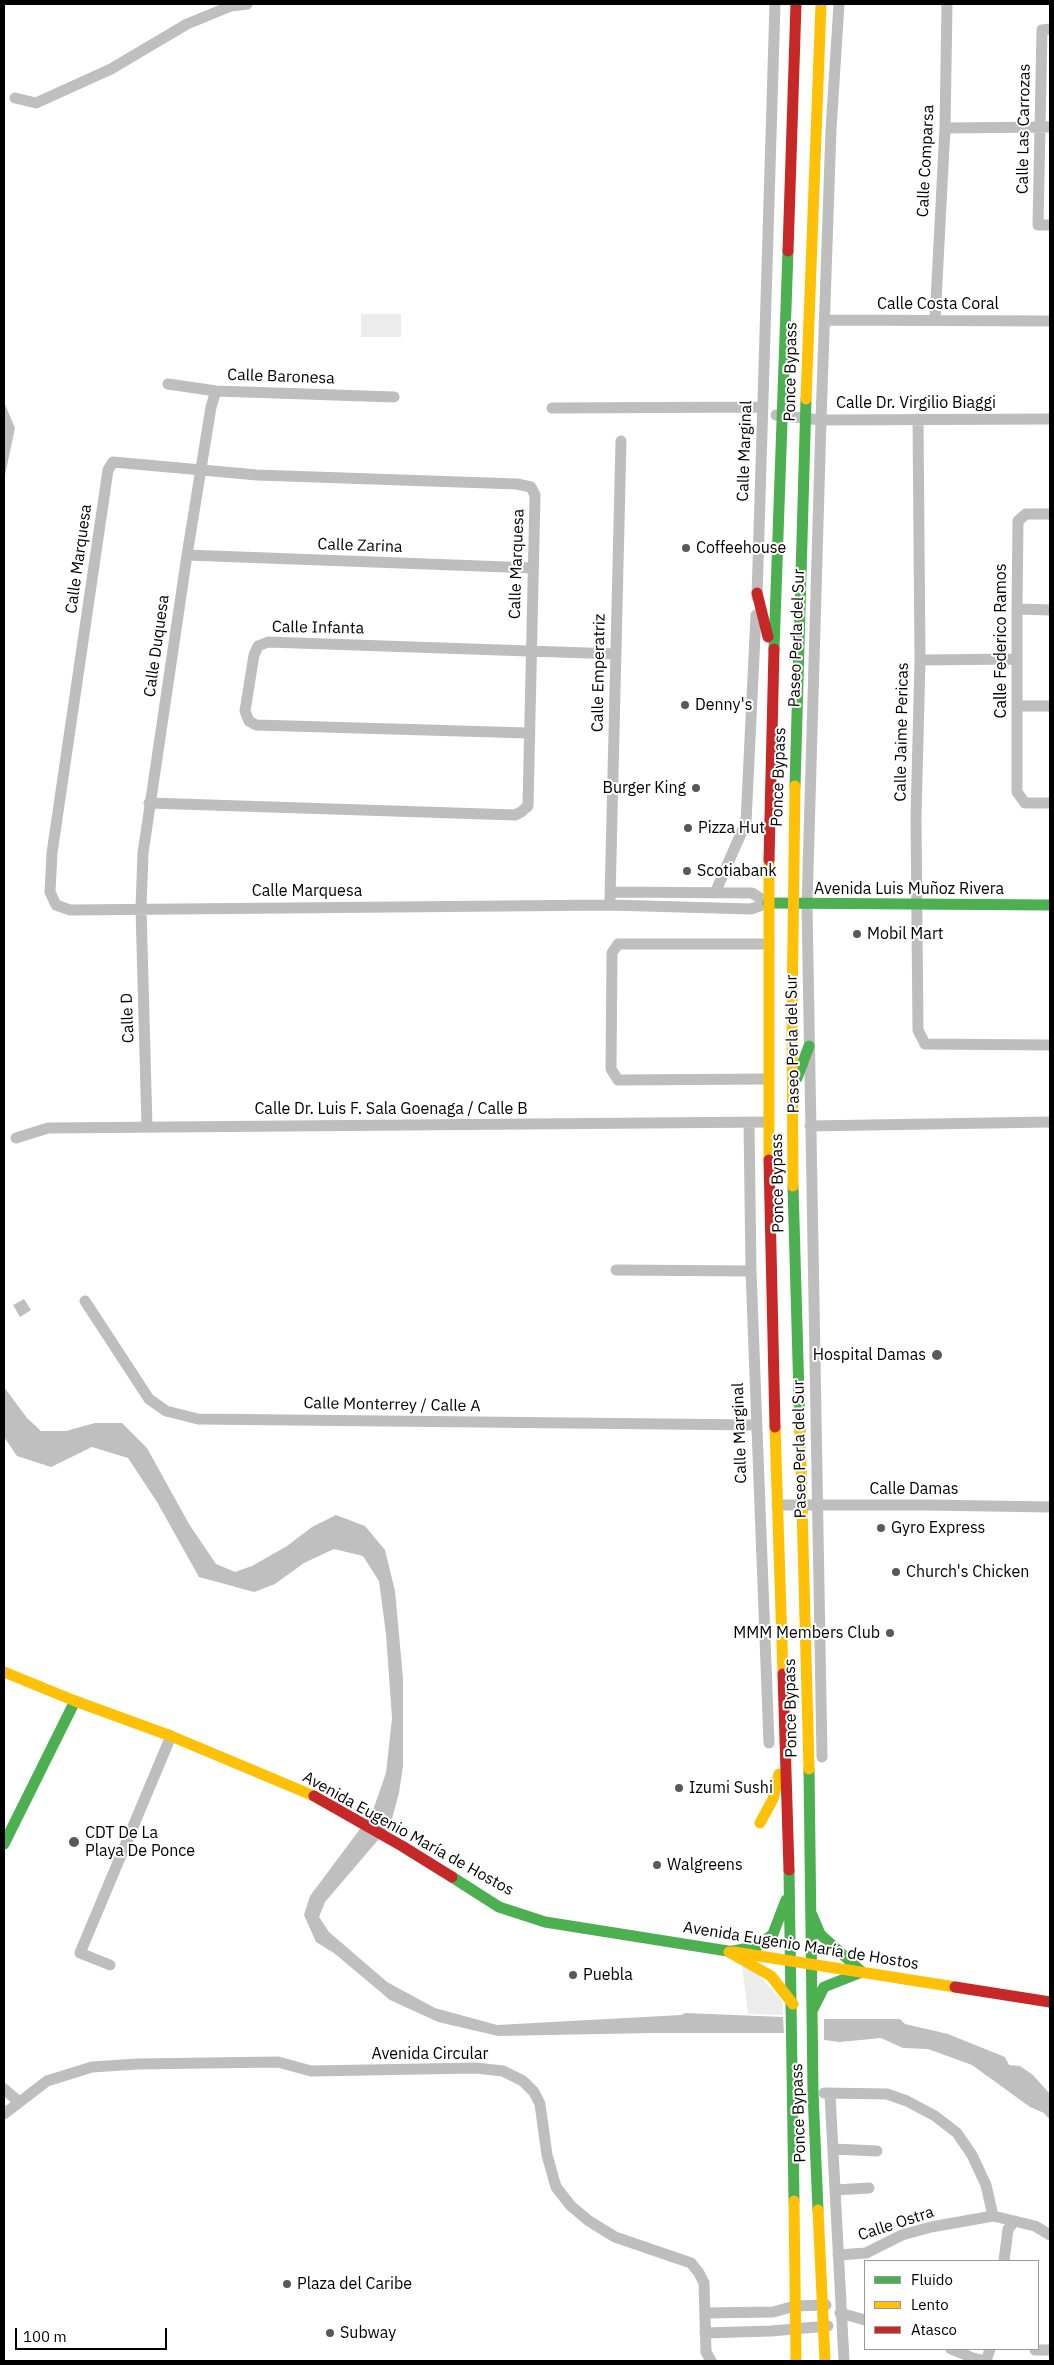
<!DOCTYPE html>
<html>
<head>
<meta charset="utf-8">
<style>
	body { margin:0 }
	#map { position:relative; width:1054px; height:2365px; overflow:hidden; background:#fff; font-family:"IBM Plex Sans",sans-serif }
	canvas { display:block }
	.frame { position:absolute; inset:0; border:5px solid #000; pointer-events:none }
	.legend { position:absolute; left:864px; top:2260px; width:175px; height:90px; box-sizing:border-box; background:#fff; border:1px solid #999; margin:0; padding:6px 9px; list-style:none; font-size:15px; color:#000 }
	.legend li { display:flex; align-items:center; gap:10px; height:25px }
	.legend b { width:25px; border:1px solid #999 }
	.scale { position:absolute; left:15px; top:2328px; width:152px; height:22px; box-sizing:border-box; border:2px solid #000; border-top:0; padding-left:6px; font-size:15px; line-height:18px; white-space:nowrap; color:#000; -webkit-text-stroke:4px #fff; paint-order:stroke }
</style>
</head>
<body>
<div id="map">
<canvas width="1054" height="2365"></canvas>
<div class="frame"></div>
<ul class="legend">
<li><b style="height:6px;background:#4caf50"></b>Fluido</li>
<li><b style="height:6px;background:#ffc107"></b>Lento</li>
<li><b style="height:6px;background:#c62828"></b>Atasco</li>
</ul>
<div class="scale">100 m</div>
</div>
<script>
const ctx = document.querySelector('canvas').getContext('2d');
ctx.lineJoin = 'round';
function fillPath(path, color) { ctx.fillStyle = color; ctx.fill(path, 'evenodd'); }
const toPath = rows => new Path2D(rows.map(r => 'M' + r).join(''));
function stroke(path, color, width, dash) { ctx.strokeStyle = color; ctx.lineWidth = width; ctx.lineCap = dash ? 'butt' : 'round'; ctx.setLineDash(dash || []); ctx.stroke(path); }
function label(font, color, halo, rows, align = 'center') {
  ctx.font = font + ' "IBM Plex Sans",sans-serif'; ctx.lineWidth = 4; ctx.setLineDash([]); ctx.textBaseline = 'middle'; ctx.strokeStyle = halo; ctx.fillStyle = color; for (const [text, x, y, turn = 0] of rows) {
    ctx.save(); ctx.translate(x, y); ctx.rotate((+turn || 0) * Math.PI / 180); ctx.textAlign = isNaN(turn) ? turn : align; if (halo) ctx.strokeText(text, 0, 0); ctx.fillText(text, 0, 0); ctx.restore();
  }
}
fillPath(toPath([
	[361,314,401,314,401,337,361,337],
	[742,1965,755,1971,782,2001,783,2015,748,2014]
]), '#ececec');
fillPath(toPath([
	[4,402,15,428,4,480],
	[24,1299,31,1310,20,1317,13,1305],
	[4,1387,27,1418,41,1431,66,1431,95,1423,122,1423,147,1448,189,1524,216,1564,235,1572,252,1566,287,1546,312,1527,336,1515,365,1526,385,1550,395,1591,403,1678,403,1766,399,1793,390,1826,325,1902,319,1917,329,1932,387,1982,435,2008,497,2025,681,2015,685,2013,783,2017,784,2033,652,2033,498,2036,438,2022,390,2000,334,1953,316,1942,304,1915,310,1896,372,1813,386,1773,392,1718,386,1634,379,1581,363,1556,334,1549,304,1563,275,1584,254,1592,199,1577,157,1502,128,1458,92,1447,51,1467,17,1456,4,1437],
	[824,2019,900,2019,905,2024,948,2034,1005,2057,1009,2065,1020,2066,1033,2075,1050,2094,1050,2120,1044,2113,1030,2107,972,2065,928,2049,903,2048,881,2038,840,2042,824,2040]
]), '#bfbfbf');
stroke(toPath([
	[15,98,36,103,111,69,187,24,231,6,247,4]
]), '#bfbfbf', 11);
stroke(toPath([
	[1050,29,1042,30,1038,225,1050,225],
	[945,128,1050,127],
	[825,320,1050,321],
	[935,320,945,128,947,4],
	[168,384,216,391,394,397],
	[552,408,763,407],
	[776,415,821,420,1050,419],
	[918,419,920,660,916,817,918,1030,925,1044,1050,1045],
	[1050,514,1026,514,1018,521,1017,609,1017,792,1025,803,1050,803],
	[187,555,533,568],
	[757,597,775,4],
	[1017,609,1050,610],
	[920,660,1017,659],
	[1017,706,1050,706],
	[528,733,256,725,249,721,245,711,254,655,258,646,268,642,616,654],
	[149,803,515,815,521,812,528,806,535,495,531,487,517,484,257,475,113,462,108,470,52,853,50,892,56,905,70,910,610,905,751,909,768,903,752,893,610,892],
	[715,893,746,822,756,615],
	[610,899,621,441],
	[768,1079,618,1080,611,1069,612,953,618,944,769,944],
	[749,1122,751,1271,769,1743],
	[810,1126,1050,1122],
	[147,1127,141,908,143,853,187,555,211,407,216,391],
	[16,1138,48,1128,768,1122],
	[616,1270,751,1271],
	[85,1301,149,1399,166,1411,198,1419,756,1425],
	[777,1505,926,1505,1050,1507],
	[822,1757,807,905,821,420,831,129,839,4],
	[110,1965,80,1953,171,1736],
	[4,2089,18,2101],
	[824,2093,887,2094,907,2101,935,2116,957,2133,972,2155,986,2185,993,2216],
	[830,2094,844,2361],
	[4,2114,47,2081,92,2067,137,2064,278,2062,311,2071,476,2068,503,2071,523,2081,534,2092,540,2104,547,2155,556,2187,571,2206,589,2221,615,2237,691,2263,699,2273,704,2283,706,2352,711,2361],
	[833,2149,877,2151],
	[835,2190,869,2188],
	[838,2255,866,2253,902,2235,931,2227,993,2216,1035,2226,1050,2235],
	[1004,2261,1008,2229,1015,2221],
	[705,2313,773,2312,795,2306,826,2305],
	[840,2313,865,2320],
	[705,2333,771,2331,828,2326],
	[951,2349,973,2358,986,2361,990,2349],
	[1035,2350,1050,2350]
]), '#bebebe', 11);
stroke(toPath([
	[774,649,788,251],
	[795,786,806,399],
	[768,903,1050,905],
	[797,1078,809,1046],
	[793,1186,800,1431],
	[809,1769,813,2092,818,2210],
	[4,1844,75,1701],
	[789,1870,794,2201],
	[452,1877,499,1907,545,1922,734,1952],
	[812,1915,820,1934,862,1972,824,1987,813,2009],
	[729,1952,758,1946,773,1934,786,1900]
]), '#4caf50', 11);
stroke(toPath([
	[806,399,821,4],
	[769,1160,769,860],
	[793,1186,792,1015,795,786],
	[775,1427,783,1674],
	[800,1431,809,1769],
	[4,1672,75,1701,171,1736,314,1796],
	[760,1823,773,1799,779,1774],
	[729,1952,771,1976,793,2004],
	[734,1952,955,1987],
	[794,2201,796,2361],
	[818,2210,825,2361]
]), '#ffc107', 11);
stroke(toPath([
	[788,251,796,4],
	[757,593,768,637],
	[769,860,774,649],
	[769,1160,775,1427],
	[783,1674,789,1870],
	[314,1796,402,1846,452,1877],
	[955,1987,1050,2002]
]), '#c62828', 11);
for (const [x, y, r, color] of [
	[686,548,5,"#595959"],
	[685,705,5,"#595959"],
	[696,788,5,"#595959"],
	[688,828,5,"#595959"],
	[687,871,5,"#595959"],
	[857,934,5,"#595959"],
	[937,1355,6,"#595959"],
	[881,1528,5,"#595959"],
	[896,1572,5,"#595959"],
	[890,1633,5,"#595959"],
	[679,1788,5,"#595959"],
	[74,1842,6,"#595959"],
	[657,1865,5,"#595959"],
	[573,1975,5,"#595959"],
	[287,2284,5,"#595959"],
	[330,2333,5,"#595959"]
]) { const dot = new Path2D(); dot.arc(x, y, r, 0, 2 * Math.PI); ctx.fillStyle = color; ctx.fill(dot); stroke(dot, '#fff', 2); }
label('16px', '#000', '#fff', [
	["Calle Las Carrozas",1024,129,-89],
	["Calle Comparsa",926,161,-87],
	["Calle Costa Coral",938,304],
	["Ponce Bypass",791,372,-89],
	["Calle Baronesa",281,377,2],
	["Calle Dr. Virgilio Biaggi",916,403],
	["Calle Marginal",745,451,-88],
	["Calle Zarina",360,546,2],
	["Calle Marquesa",79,559,-82],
	["Calle Marquesa",517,564,-88],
	["Calle Infanta",318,628,1],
	["Paseo Perla del Sur",797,638,-88],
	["Calle Federico Ramos",1001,641,-90],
	["Calle Duquesa",157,646,-82],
	["Calle Emperatriz",599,673,-89],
	["Calle Jaime Pericas",902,732,-89],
	["Ponce Bypass",779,777,-88],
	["Avenida Luis Muñoz Rivera",909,889],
	["Calle Marquesa",307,891],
	["Calle D",128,1018,-92],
	["Paseo Perla del Sur",793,1044,-91],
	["Calle Dr. Luis F. Sala Goenaga / Calle B",391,1109],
	["Ponce Bypass",778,1183,-91],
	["Calle Monterrey / Calle A",392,1405,1],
	["Calle Marginal",740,1433,-92],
	["Paseo Perla del Sur",800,1449,-91],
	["Calle Damas",914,1489],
	["Ponce Bypass",791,1708,-91],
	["Avenida Eugenio María de Hostos",408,1834,29],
	["Avenida Eugenio María de Hostos",801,1946,9],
	["Avenida Circular",430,2054],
	["Ponce Bypass",799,2113,-92],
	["Calle Ostra",896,2224,-18]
]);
label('16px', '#000', '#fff', [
	["Coffeehouse",696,548],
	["Denny's",695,705],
	["Burger King",686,788,"right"],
	["Pizza Hut",698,828],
	["Scotiabank",697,871],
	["Mobil Mart",867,934],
	["Hospital Damas",926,1355,"right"],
	["Gyro Express",891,1528],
	["Church's Chicken",906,1572],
	["MMM Members Club",880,1633,"right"],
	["Izumi Sushi",689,1788],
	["CDT De La",85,1833],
	["Playa De Ponce",85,1851],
	["Walgreens",667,1865],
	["Puebla",583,1975],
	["Plaza del Caribe",297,2284],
	["Subway",340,2333]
], 'left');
</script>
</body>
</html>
